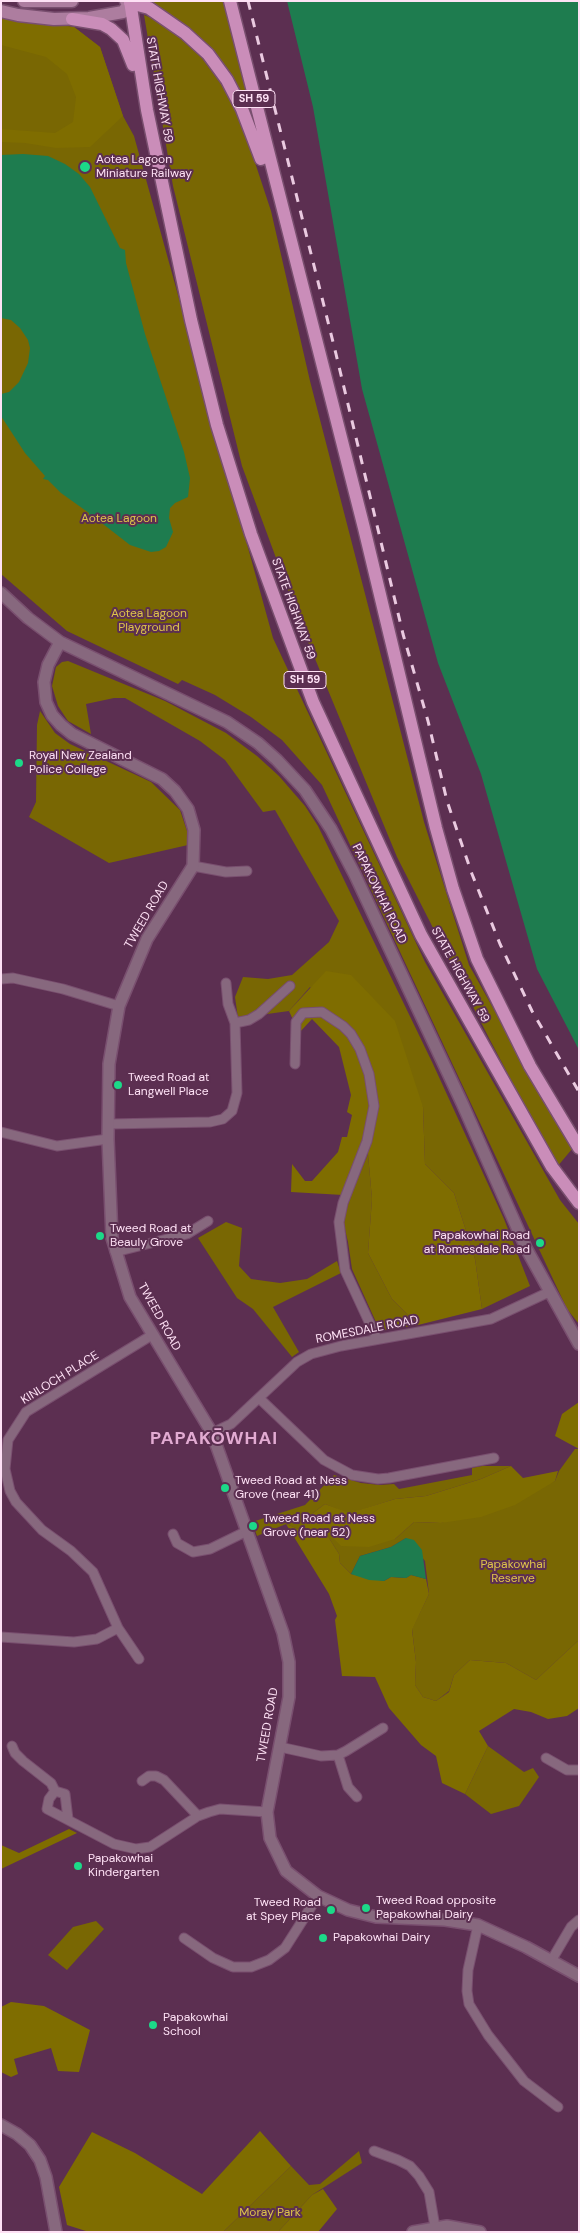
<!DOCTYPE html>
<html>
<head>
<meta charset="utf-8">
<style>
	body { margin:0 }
	#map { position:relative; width:580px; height:2233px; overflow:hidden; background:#5c2f51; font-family:"DM Sans",sans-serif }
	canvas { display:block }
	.frame { position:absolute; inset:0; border:2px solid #fee1f5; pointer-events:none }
</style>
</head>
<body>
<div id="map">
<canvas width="580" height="2233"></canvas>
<div class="frame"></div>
</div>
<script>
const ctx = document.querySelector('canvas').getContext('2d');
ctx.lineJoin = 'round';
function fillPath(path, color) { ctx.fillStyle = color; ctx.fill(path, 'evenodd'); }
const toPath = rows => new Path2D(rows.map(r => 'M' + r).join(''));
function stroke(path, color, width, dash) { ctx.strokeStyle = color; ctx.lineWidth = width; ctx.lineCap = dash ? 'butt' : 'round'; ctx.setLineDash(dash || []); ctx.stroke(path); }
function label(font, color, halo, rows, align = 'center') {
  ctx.font = font + ' "DM Sans",sans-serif'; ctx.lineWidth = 4; ctx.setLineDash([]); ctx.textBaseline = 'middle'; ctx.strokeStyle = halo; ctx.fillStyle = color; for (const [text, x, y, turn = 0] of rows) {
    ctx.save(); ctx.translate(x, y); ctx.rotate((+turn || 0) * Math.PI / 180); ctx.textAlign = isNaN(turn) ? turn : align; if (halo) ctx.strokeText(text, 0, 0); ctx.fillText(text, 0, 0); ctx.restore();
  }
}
fillPath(toPath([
	[153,1,225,1,248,92,241,94,234,80,214,51,179,21,151,3],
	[144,15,159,21,179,33,202,58,224,88,243,126,271,211,310,381,424,822,469,965,572,1149,557,1167,490,1040,397,857,299,620,242,466,173,186],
	[1,17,74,27,100,47,123,116,134,136,273,638,425,962,560,1200,579,1224,579,1324,567,1309,322,785,282,740,251,717,215,695,182,680,178,684,67,631,1,574],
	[68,661,165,701,226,733,257,756,279,776,305,806,318,826,433,1064,504,1219,530,1286,482,1309,475,1259,454,1193,425,1164,423,1107,310,987,289,1011,238,1018,235,997,243,977,268,979,292,975,329,942,339,921,275,810,263,812,225,760,200,741,125,698,114,698,86,704,91,734,68,721,58,706,52,686,56,667,62,662],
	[40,711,55,733,70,744,151,782,180,810,188,834,188,845,109,863,29,817,36,802,37,725],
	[368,1154,372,1199,368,1253,392,1299,418,1325,380,1331,352,1269,348,1242,343,1221,351,1195],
	[226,1222,242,1228,239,1266,251,1279,280,1283,307,1279,337,1261,341,1273,273,1307,299,1352,292,1357,253,1309,237,1298,198,1238],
	[575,1449,579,1449,579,1640,536,1680,506,1663,470,1660,454,1675,449,1691,436,1701,423,1697,415,1685,416,1662,412,1629,429,1594,425,1561,406,1538,391,1547,360,1556,351,1574,340,1563,339,1554,320,1524,395,1539,414,1522,441,1523,555,1481,559,1471],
	[482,1466,511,1466,481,1479,426,1496,395,1499,348,1514,325,1504,309,1516,301,1530,286,1524,257,1536,252,1522,305,1505,334,1475,361,1483,380,1485,394,1484,399,1489,472,1475,472,1468],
	[488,1746,524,1772,533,1768,539,1777,519,1806,491,1814,465,1794],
	[96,1921,104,1929,67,1970,48,1955,73,1927],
	[359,2151,362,2163,312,2195,278,2232,223,2232,291,2166,309,2185,320,2184]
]), '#796703');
fillPath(toPath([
	[1,17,74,27,100,47,123,116,90,147,56,148,25,143,1,142,1,129,55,133,73,122,76,97,67,74,46,57,1,45],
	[326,971,351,975,395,1021,423,1107,425,1164,454,1193,475,1259,482,1309,418,1325,392,1299,368,1253,372,1199,368,1154,359,1151,343,1195,291,1192,292,1164,305,1181,312,1181,338,1152,342,1137,347,1137,352,1115,347,1112,351,1095,339,1047,312,1019,299,1033,289,1011],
	[579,1402,579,1449,555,1436,562,1414],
	[511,1466,523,1478,558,1471,555,1481,515,1505,481,1517,441,1523,414,1522,395,1539,369,1547,341,1546,322,1527,339,1554,340,1563,351,1574,384,1581,391,1577,406,1578,411,1575,426,1579,429,1594,412,1630,416,1662,415,1685,423,1697,436,1701,449,1692,454,1675,470,1660,506,1663,536,1680,579,1640,579,1708,567,1716,548,1719,531,1712,514,1709,479,1731,488,1746,465,1794,442,1783,436,1756,421,1745,389,1708,375,1677,342,1676,335,1620,337,1616,329,1594,286,1524,301,1530,309,1516,325,1504,349,1513,395,1499,426,1496,481,1479],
	[69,1829,77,1833,1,1869,1,1845,19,1853],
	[11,2002,44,2006,90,2030,79,2072,58,2071,51,2048,14,2059,18,2074,11,2077,1,2072,1,2007],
	[260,2131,291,2166,223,2232,89,2232,67,2225,59,2187,92,2132,135,2153,202,2194],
	[323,2189,337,2209,318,2232,278,2232,312,2195]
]), '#7f6d00');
fillPath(toPath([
	[287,1,579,1,579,1050,537,969,481,774,438,663,362,389,313,107],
	[23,154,48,156,65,164,79,174,90,187,120,248,125,250,126,263,145,334,184,452,190,478,188,497,175,503,170,508,169,518,173,532,166,547,159,551,151,552,130,545,103,524,89,516,89,513,61,493,48,480,43,479,45,476,25,453,1,416,1,394,9,392,19,382,28,363,30,348,28,340,20,328,11,320,1,318,1,155],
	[406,1538,414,1540,422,1550,426,1579,411,1575,406,1578,391,1577,384,1581,369,1580,351,1574,360,1556,391,1547]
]), '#1e7c4f');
const minor = toPath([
	[193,866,226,872,247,871],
	[1,979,13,978,63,989,119,1006],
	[226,983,228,1004,235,1023],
	[295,1064,296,1022,303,1013,322,1012,343,1026,351,1034,360,1049,369,1074,374,1106,367,1141,343,1203,339,1222,345,1270,377,1339],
	[109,1124,210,1122,223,1119,232,1111,237,1093,235,1023,249,1020,259,1014,290,986],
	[1,1132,57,1146,108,1139],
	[115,1252,187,1234,208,1221],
	[259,1398,324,1460,352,1475,378,1479,389,1478,494,1458],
	[212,1433,231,1424,297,1362,311,1354,341,1346,491,1319,549,1292],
	[173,1534,177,1543,193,1552,210,1549,247,1531],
	[1,1637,74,1642,97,1639,118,1628],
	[139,1659,118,1628,93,1572,71,1551,42,1530,16,1502,10,1491,5,1469,8,1440,26,1412,152,1335],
	[12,1746,15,1753,23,1761,51,1783,55,1791],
	[280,1747,321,1756,338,1755,346,1751,383,1728],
	[338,1755,348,1787,357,1797],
	[546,1758,567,1770,579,1770],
	[142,1781,149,1776,156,1776,164,1780,198,1816],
	[68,1819,65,1794,55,1791,49,1799,47,1809,114,1844,136,1849,150,1847,198,1816,209,1812,220,1809,267,1812],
	[478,1925,468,1970,467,1991,469,2004,488,2035,524,2081,558,2107],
	[184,1938,213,1958,233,1967,251,1967,269,1960,285,1948,318,1896],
	[551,1961,571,1927,579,1920],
	[374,2151,398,2160,410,2166,419,2176,429,2192,435,2227]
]);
const tertiary = toPath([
	[1,593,28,618,60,642,227,722,258,743,277,760,305,790,331,829,355,875,462,1103,527,1250,579,1344],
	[60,642,48,665,44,682,46,702,52,715,61,725,72,734,162,779,175,791,188,809,194,830,193,866,147,939,119,1006,109,1064,108,1139,112,1238,130,1297,212,1433,283,1633,289,1662,289,1697,267,1812,270,1838,286,1871,318,1896,348,1910,376,1917,445,1920,478,1925,526,1947,579,1976],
	[1,2125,17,2134,30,2145,40,2160,46,2177,56,2232],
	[413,2232,447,2226,480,2232]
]);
const secondary = toPath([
	[24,1,72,1],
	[1,11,18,15,54,19,89,18,123,12,130,3,126,1]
]);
const primary = toPath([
	[130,1,147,110,191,320,217,425,251,534,313,702,421,935,552,1167,579,1203],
	[230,1,364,528,436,828,453,889,477,959,530,1066,579,1148],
	[130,3,149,8,185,33,208,54,227,80,242,109,261,159],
	[72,19,102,24,111,29,123,40,133,65]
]);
stroke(minor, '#794f6f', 11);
stroke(tertiary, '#794f6f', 14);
stroke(secondary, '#794f6f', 15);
stroke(primary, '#794f6f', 15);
stroke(minor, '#87687e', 9);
stroke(tertiary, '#87687e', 11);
stroke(secondary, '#ad7d9f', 12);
stroke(primary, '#ca8db9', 12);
stroke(toPath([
	[248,1,336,354,403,634,428,721,447,801,472,874,500,944,532,1011,579,1092]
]), '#eacae0', 3, [9, 9]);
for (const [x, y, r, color] of [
	[85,167,6,"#1cd988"],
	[19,763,5,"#1cd988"],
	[118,1085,5,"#1cd988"],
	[100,1236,5,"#1cd988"],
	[540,1243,5,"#1cd988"],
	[225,1488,5,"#1cd988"],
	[253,1526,5,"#1cd988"],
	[78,1866,5,"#1cd988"],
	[366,1908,5,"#1cd988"],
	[331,1910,5,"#1cd988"],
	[323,1938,5,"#1cd988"],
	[153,2025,5,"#1cd988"]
]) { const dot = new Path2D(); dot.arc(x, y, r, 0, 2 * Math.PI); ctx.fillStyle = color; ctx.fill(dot); stroke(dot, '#5c2f51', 2); }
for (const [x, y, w] of [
	[254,99,42],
	[305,680,42]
]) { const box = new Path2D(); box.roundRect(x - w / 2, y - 8.5, w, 17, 4); ctx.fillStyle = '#5c2f51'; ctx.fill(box); stroke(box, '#fee1f5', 1); }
label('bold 11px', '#fee1f5', null, [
	["SH 59",254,99],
	["SH 59",305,680]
]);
label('12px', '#fee1f5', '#5c2f51', [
	["STATE HIGHWAY 59",159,90,80],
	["STATE HIGHWAY 59",293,609,70],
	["PAPAKOWHAI ROAD",379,894,64],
	["TWEED ROAD",147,915,-60],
	["STATE HIGHWAY 59",460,975,61],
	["TWEED ROAD",159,1317,61],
	["ROMESDALE ROAD",367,1330,-11],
	["KINLOCH PLACE",60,1378,-32],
	["TWEED ROAD",268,1725,-80]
]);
label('12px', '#fee1f5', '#5c2f51', [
	["Aotea Lagoon",96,160],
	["Miniature Railway",96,174],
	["Royal New Zealand",29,756],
	["Police College",29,770],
	["Tweed Road at",128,1078],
	["Langwell Place",128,1092],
	["Tweed Road at",110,1229],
	["Beauly Grove",110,1243],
	["Papakowhai Road",530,1236,"right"],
	["at Romesdale Road",530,1250,"right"],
	["Tweed Road at Ness",235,1481],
	["Grove (near 41)",235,1495],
	["Tweed Road at Ness",263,1519],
	["Grove (near 52)",263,1533],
	["Papakowhai",88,1859],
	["Kindergarten",88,1873],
	["Tweed Road opposite",376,1901],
	["Papakowhai Dairy",376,1915],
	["Tweed Road",321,1903,"right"],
	["at Spey Place",321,1917,"right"],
	["Papakowhai Dairy",333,1938],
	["Papakowhai",163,2018],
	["School",163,2032]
], 'left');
label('12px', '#dec44a', '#5c2f51', [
	["Aotea Lagoon",119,519],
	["Aotea Lagoon",149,614],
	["Playground",149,628],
	["Papakowhai",513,1565],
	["Reserve",513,1579],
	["Moray Park",270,2213]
]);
ctx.letterSpacing = '1px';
label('bold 18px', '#e2abd2', '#5c2f51', [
	["PAPAKŌWHAI",214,1439]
]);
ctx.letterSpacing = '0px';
</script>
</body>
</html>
